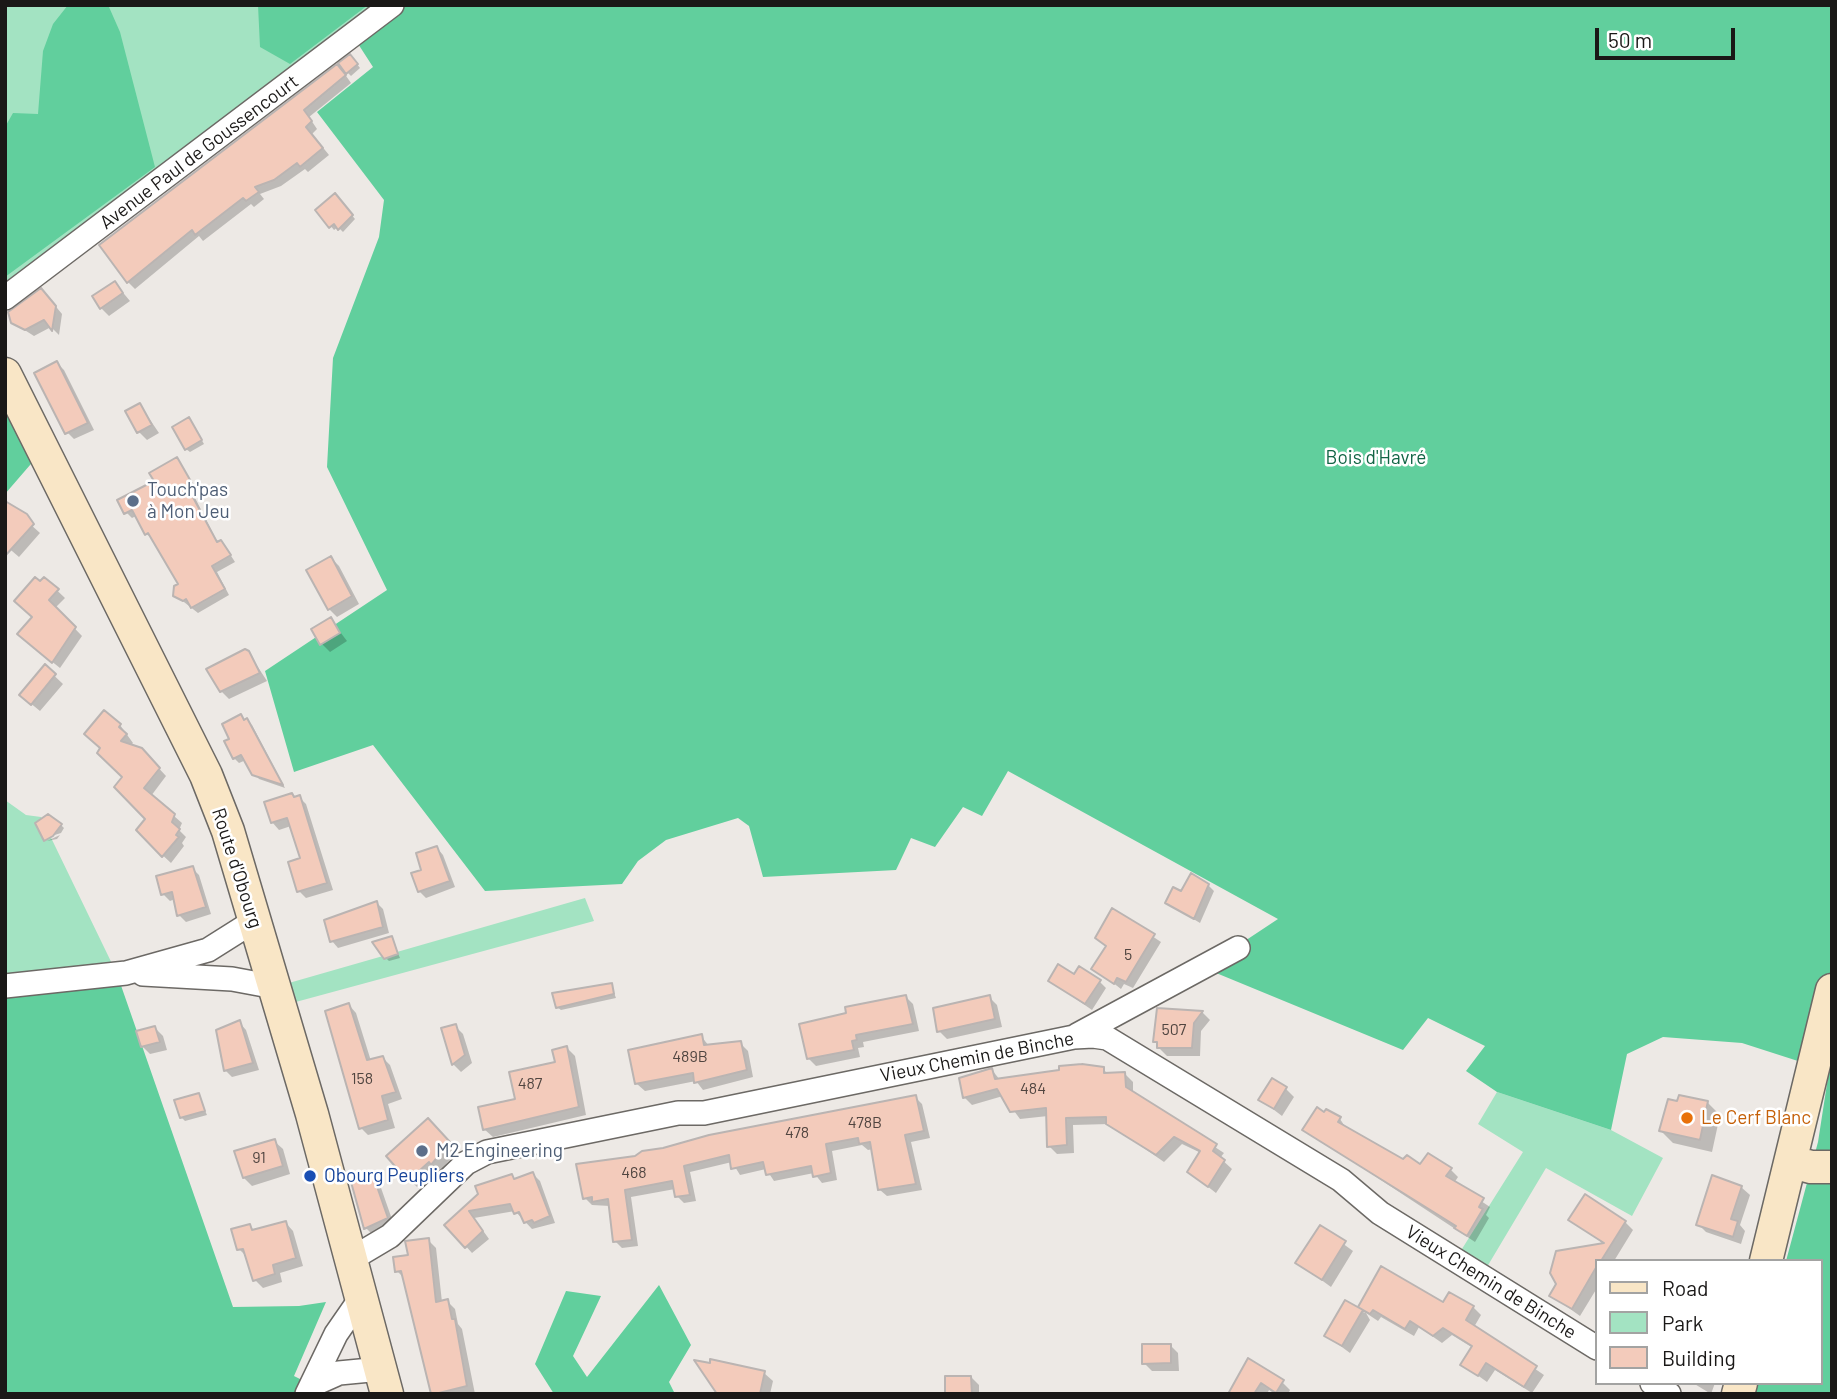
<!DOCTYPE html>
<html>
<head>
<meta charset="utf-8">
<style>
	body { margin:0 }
	#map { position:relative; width:1837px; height:1399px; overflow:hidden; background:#ede9e5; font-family:Barlow,sans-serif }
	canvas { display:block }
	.frame { position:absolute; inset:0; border:7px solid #1a1817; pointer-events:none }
	.legend { position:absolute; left:1595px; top:1259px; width:228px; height:126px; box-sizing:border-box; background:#fff; border:2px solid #a3a3a2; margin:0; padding:9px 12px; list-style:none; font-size:21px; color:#1a1817 }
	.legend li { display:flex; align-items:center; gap:14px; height:35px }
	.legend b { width:35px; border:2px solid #a3a3a2 }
	.scale { position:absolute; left:1595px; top:28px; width:140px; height:32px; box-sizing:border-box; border:4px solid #1a1817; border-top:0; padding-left:9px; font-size:21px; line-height:24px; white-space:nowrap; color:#1a1817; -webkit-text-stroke:5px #fff; paint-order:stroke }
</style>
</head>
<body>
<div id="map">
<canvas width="1837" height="1399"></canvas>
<div class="frame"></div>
<ul class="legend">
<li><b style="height:9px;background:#f9e6c6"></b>Road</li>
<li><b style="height:19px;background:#a3e3c2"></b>Park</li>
<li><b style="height:19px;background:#f3cbbb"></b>Building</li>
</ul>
<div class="scale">50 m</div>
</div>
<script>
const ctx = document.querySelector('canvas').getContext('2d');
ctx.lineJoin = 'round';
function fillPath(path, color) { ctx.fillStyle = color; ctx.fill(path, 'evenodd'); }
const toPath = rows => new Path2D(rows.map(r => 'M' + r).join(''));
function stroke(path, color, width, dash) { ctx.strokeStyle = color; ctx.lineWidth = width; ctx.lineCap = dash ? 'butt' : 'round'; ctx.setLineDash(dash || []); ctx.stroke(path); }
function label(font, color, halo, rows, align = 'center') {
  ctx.font = font + ' Barlow,sans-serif'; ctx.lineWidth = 5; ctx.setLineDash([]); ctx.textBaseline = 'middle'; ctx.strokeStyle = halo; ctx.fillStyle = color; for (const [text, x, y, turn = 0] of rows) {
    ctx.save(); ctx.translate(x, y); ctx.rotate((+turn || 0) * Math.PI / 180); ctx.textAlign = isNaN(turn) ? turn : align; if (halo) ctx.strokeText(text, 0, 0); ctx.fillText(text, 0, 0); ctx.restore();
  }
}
fillPath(toPath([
	[5,5,392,5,5,298],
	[5,800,26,815,41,817,117,974,5,986],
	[585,898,594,921,281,1006,275,987],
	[1497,1092,1611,1130,1663,1158,1632,1216,1546,1168,1481,1277,1455,1260,1523,1152,1478,1124]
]), '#a3e3c2');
fillPath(toPath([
	[68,5,109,7,120,32,155,167,5,277,5,127,13,113,38,114,43,51,53,24],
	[258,5,368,5,290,64,260,47],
	[392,5,1832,5,1832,1394,1738,1394,1741,1383,1821,1383,1821,1261,1786,1261,1818,1142,1829,1071,1742,1043,1663,1037,1627,1054,1611,1130,1497,1092,1466,1071,1485,1046,1428,1018,1403,1050,1204,968,1278,919,1008,771,982,816,963,807,935,847,911,838,896,870,763,877,749,826,738,818,666,840,638,861,622,884,485,891,373,745,294,772,265,671,387,590,327,467,333,358,379,237,384,200,317,112,373,67,353,36],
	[5,374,43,450,5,494],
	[117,974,233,1307,299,1306,326,1302,294,1376,312,1385,307,1394,5,1394,5,986],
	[659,1285,691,1345,669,1382,675,1394,554,1394,535,1364,566,1291,601,1296,573,1356,587,1377]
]), '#61cf9d');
fillPath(toPath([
	[354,60,360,68,351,76,347,72],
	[344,73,351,83,309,117,317,129,312,134,329,155,308,172,305,169,281,186,260,194,264,199,254,207,251,204,203,241,199,236,135,289,128,282,101,245],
	[338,199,355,219,343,232,338,227,334,230,318,210],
	[115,283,130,301,109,316,101,308],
	[48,297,62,314,59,335,51,327,34,336,12,322],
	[57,363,64,370,94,430,74,439,67,432],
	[140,405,159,433,147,440,139,432],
	[192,423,204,444,190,452,186,449],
	[177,459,197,491,193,494,218,543,226,548,235,562,217,572,229,595,198,613,175,595,180,585,154,539,146,534,138,515,132,518,126,512],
	[9,505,40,533,19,557,5,545],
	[331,558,339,566,359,604,337,617,329,609],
	[45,579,65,598,55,608,82,636,60,668,26,641],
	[331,620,347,641,330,652,322,644],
	[248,652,267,681,229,699,221,691],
	[45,667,63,684,40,711,29,702],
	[241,716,252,725,285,788,259,779,246,760,239,763,234,758,232,739],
	[120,725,133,743,130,746,141,749,166,776,151,796,182,823,179,830,186,837,182,843,184,846,171,863,142,836,147,819,124,777,99,753],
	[299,797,306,804,333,890,306,898,299,891,302,859,291,826,279,830,272,822],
	[61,825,64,828,61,833,45,838],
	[60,835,57,839,47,841],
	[437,848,443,855,455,887,426,898,419,891,423,871],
	[192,868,199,875,211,914,186,922,179,915,175,899,170,901,163,894],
	[1208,885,1214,891,1200,923,1167,903],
	[377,903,383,909,389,933,338,948,332,941],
	[1113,910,1161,942,1133,988,1124,984,1121,989,1094,968,1108,947],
	[391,938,400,958,389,961,386,958],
	[1074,976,1099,981,1106,988,1092,1010,1050,981],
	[611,985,616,998,561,1010,557,1007],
	[906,997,913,1004,919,1031,863,1042,864,1047,858,1048,860,1057,816,1066,808,1058,848,1015],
	[989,997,997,1005,1002,1027,947,1039,939,1031],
	[349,1005,356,1013,371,1061,383,1058,390,1065,402,1099,388,1104,395,1128,368,1135,361,1128],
	[1158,1010,1202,1012,1210,1020,1201,1031,1200,1056,1167,1056,1159,1048,1155,1041],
	[239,1022,246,1030,259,1070,232,1077,225,1070,220,1055,224,1053],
	[455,1026,463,1034,472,1063,461,1072,453,1064],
	[155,1028,163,1036,167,1050,150,1054,142,1046],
	[701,1036,709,1046,740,1043,748,1051,753,1077,703,1090,696,1081,645,1091,637,1084],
	[567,1048,575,1056,586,1115,493,1137,484,1129,557,1064],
	[1103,1069,1109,1075,1125,1074,1133,1082,1133,1093,1224,1153,1220,1158,1232,1169,1216,1193,1189,1172,1201,1153,1182,1144,1164,1162,1109,1124,1073,1125,1074,1153,1057,1154,1049,1146,1048,1116,1020,1119,1003,1096,972,1105,964,1097,992,1070,1000,1080],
	[1286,1089,1294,1097,1282,1116,1261,1100],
	[198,1095,207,1115,185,1121,181,1117],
	[915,1097,922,1104,930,1138,911,1142,922,1190,887,1196,880,1190,873,1149,868,1150,862,1145,832,1151,837,1180,822,1183,814,1173,774,1181,766,1169,740,1175,732,1162,690,1172,696,1201,684,1203,677,1196,675,1189,631,1197,638,1246,622,1248,615,1241,610,1206,592,1205,585,1198,635,1157],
	[1708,1103,1720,1115,1712,1152,1673,1143,1661,1131],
	[1340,1119,1346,1128,1404,1161,1450,1169,1458,1177,1454,1183,1490,1207,1486,1215,1489,1218,1475,1242,1305,1130],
	[436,1128,457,1151,440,1171,438,1169,417,1187,409,1179],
	[274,1141,283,1149,290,1174,252,1186,244,1178],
	[533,1174,540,1181,555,1223,532,1229,515,1211,474,1218,489,1239,472,1253,447,1225,512,1176,516,1181],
	[373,1177,380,1185,394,1225,373,1235,366,1228,354,1183],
	[1741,1187,1750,1195,1740,1225,1745,1231,1741,1244,1706,1232,1698,1224],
	[1570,1220,1625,1222,1633,1230,1614,1261,1597,1261,1597,1288,1580,1316,1552,1296,1604,1244],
	[285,1222,293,1231,303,1266,280,1273,282,1282,263,1288,255,1280,248,1258,239,1249,249,1226,255,1231],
	[1320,1227,1353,1251,1331,1287,1298,1263],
	[428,1240,436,1248,442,1302,447,1301,455,1309,458,1324,462,1329,475,1394,433,1394,405,1279,397,1271],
	[1346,1303,1365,1313,1360,1307,1444,1304,1473,1307,1481,1315,1474,1327,1544,1375,1532,1393,1495,1370,1487,1382,1462,1364,1473,1348,1452,1335,1442,1343,1419,1327,1414,1336,1381,1317,1378,1321,1366,1313,1370,1320,1350,1353,1327,1336],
	[1170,1345,1178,1353,1179,1371,1152,1371,1144,1363],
	[1248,1360,1282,1382,1290,1390,1288,1394,1275,1394,1269,1390,1267,1394,1230,1394],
	[764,1373,773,1381,770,1394,720,1394],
	[971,1377,979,1385,979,1394,947,1394],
	[1693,1383,1715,1383,1711,1394]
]), '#0003');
const building = toPath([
	[350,54,358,64,346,74,338,63,350,54],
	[337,64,346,75,304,110,312,121,306,127,323,148,300,167,297,163,274,180,255,187,259,192,246,201,243,198,195,235,192,230,127,283,99,245,337,64],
	[335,193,353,215,338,230,334,224,329,228,315,210,335,193],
	[115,281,123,293,100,309,92,296,115,281],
	[41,288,56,306,52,331,44,320,25,330,11,323,8,312,41,288],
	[57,361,88,423,65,434,34,373,57,361],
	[140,403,152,425,137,433,125,411,140,403],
	[189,417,202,440,185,450,172,427,189,417],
	[177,457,193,485,188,488,217,542,221,540,231,555,212,566,225,589,191,608,186,599,183,601,173,596,174,586,178,584,148,533,145,535,132,510,124,514,117,500,154,481,149,473,177,457],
	[5,501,27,514,34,524,5,556,5,501],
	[331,556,352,596,328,610,306,570,331,556],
	[35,577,40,581,44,577,59,589,49,600,76,627,52,663,17,634,32,617,14,601,35,577],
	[331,617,340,633,320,645,311,629,331,617],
	[245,649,249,651,260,673,220,692,206,669,245,649],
	[45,664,56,674,31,705,19,695,45,664],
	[104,710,121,724,119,727,127,734,121,741,142,748,160,768,144,788,175,814,172,822,180,829,176,835,179,837,162,857,136,830,145,819,114,787,122,777,97,753,100,748,84,734,104,710],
	[241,714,244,720,247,718,283,785,252,775,241,755,233,759,224,741,229,739,222,724,241,714],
	[292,793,294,797,300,795,327,883,297,892,288,862,300,858,287,818,271,823,264,802,292,793],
	[48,814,62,824,53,836,44,841,35,823,48,814],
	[437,846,450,881,418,892,411,873,421,870,416,853,437,846],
	[193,866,206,907,177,916,172,892,161,895,156,876,193,866],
	[1191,873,1209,884,1194,919,1165,903,1173,887,1181,891,1191,873],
	[377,901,383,927,330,942,324,920,377,901],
	[1112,908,1155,934,1126,982,1117,978,1114,984,1091,969,1106,946,1095,938,1112,908],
	[392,936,398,954,384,959,372,942,392,936],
	[1058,964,1074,974,1079,966,1101,980,1085,1004,1048,981,1058,964],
	[612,983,614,994,556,1008,552,993,612,983],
	[906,995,913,1024,856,1035,857,1040,852,1041,854,1050,807,1059,799,1024,846,1013,845,1007,906,995],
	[990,995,995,1019,937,1032,933,1008,990,995],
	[349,1003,367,1060,383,1056,396,1092,382,1096,388,1120,359,1129,325,1011,349,1003],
	[1157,1008,1203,1011,1194,1023,1192,1048,1157,1048,1157,1042,1153,1042,1157,1008],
	[240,1020,253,1063,224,1071,216,1030,240,1020],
	[456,1024,465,1055,452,1065,441,1028,456,1024],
	[155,1026,160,1042,141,1047,136,1031,155,1026],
	[702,1034,704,1045,741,1041,747,1070,694,1083,693,1073,635,1084,628,1050,702,1034],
	[567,1046,579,1107,483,1130,478,1107,515,1099,509,1072,555,1062,552,1050,567,1046],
	[1082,1064,1104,1067,1104,1073,1125,1072,1126,1087,1217,1144,1213,1151,1225,1160,1208,1187,1187,1172,1200,1151,1174,1137,1156,1155,1106,1124,1106,1117,1066,1118,1067,1145,1047,1147,1046,1108,1010,1112,997,1089,963,1098,959,1078,992,1068,995,1079,1059,1070,1059,1066,1082,1064],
	[1272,1078,1287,1087,1274,1109,1258,1100,1272,1078],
	[199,1093,205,1111,180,1118,174,1100,199,1093],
	[916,1095,924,1131,905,1135,916,1184,878,1190,870,1142,859,1144,858,1138,826,1144,831,1173,813,1177,811,1166,766,1175,763,1162,731,1169,729,1155,684,1166,690,1195,675,1197,672,1181,625,1190,632,1240,613,1242,608,1199,592,1202,592,1197,583,1199,576,1164,635,1156,642,1151,663,1148,709,1135,916,1095],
	[1679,1095,1708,1101,1700,1140,1659,1131,1668,1099,1677,1101,1679,1095],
	[1317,1107,1324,1112,1326,1109,1341,1117,1338,1122,1403,1159,1407,1155,1420,1164,1428,1153,1452,1168,1446,1176,1484,1198,1479,1207,1483,1209,1467,1236,1454,1228,1456,1226,1302,1130,1317,1107],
	[428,1118,450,1142,431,1165,429,1162,408,1181,386,1156,428,1118],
	[275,1139,283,1166,243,1178,234,1151,275,1139],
	[533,1172,550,1216,534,1223,532,1220,524,1223,519,1212,514,1214,510,1204,469,1211,483,1231,465,1248,444,1225,478,1194,475,1186,512,1174,514,1179,533,1172],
	[373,1175,388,1218,364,1229,351,1182,373,1175],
	[1712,1175,1742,1186,1731,1219,1738,1221,1733,1237,1696,1225,1712,1175],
	[1585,1194,1626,1221,1601,1261,1597,1261,1597,1266,1572,1309,1549,1296,1556,1284,1550,1273,1556,1251,1604,1243,1568,1220,1585,1194],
	[286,1221,296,1258,273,1265,275,1274,253,1281,243,1249,237,1250,231,1229,250,1224,252,1230,286,1221],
	[1320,1225,1346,1241,1322,1280,1295,1263,1320,1225],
	[429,1238,436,1302,448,1299,452,1319,455,1319,467,1386,435,1394,431,1394,401,1271,395,1272,393,1257,408,1255,405,1241,429,1238],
	[1381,1266,1443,1302,1449,1292,1474,1306,1466,1320,1537,1366,1524,1387,1486,1363,1478,1376,1460,1365,1472,1346,1443,1328,1433,1336,1410,1321,1405,1329,1373,1310,1370,1314,1358,1307,1381,1266],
	[1345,1300,1363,1310,1342,1346,1324,1336,1345,1300],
	[1142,1344,1171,1344,1171,1363,1142,1364,1142,1344],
	[1248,1358,1284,1380,1276,1393,1261,1383,1254,1394,1228,1394,1248,1358],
	[710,1359,765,1371,760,1394,717,1394,694,1360,710,1363,710,1359],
	[945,1376,971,1376,972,1394,945,1394,945,1376]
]);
fillPath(building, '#f3cbbb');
stroke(building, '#bab4b2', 2);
const street = toPath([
	[5,298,392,5],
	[143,974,232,979,275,987],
	[5,986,126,973,208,950,254,921],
	[1077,1035,1238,948],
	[353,1258,390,1236,466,1163,487,1152,678,1113,704,1113,1074,1037,1093,1036,1107,1038,1341,1180,1380,1213,1597,1348],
	[1652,1383,1669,1394],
	[312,1385,339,1373,381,1369],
	[307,1394,336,1334,363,1295]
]);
const secondary = toPath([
	[5,374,206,775,228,831,312,1114,387,1394],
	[1792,1162,1811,1167,1832,1167],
	[1766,1261,1832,990],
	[1738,1394,1741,1383]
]);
stroke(street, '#6c6965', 26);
stroke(secondary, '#6c6965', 35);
stroke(street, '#fff', 23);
stroke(secondary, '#f9e6c6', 32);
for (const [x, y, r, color] of [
	[133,501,7,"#5c6f8a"],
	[1687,1118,7,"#e8710a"],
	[422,1151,7,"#5c6f8a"],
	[310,1176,7,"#1a4fb4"]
]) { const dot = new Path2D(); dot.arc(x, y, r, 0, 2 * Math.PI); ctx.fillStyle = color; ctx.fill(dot); stroke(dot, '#fff', 2.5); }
label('16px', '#504540', null, [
	["5",1128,955],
	["507",1174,1030],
	["489B",690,1057],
	["158",362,1079],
	["487",530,1084],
	["484",1033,1089],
	["478B",865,1123],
	["478",797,1133],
	["91",259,1158],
	["468",634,1173]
]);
label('19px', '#1a1817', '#fff', [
	["Avenue Paul de Goussencourt",199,152,-37],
	["Route d'Obourg",237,868,72],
	["Vieux Chemin de Binche",977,1057,-11],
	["Vieux Chemin de Binche",1491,1282,32]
]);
label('19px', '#116545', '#fff', [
	["Bois d'Havré",1376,458]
]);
label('19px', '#4e5e75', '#fff', [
	["Touch'pas",147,490],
	["à Mon Jeu",147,512],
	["M2 Engineering",436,1151]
], 'left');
label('19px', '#c56008', '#fff', [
	["Le Cerf Blanc",1701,1118]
], 'left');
label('19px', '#164399', '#fff', [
	["Obourg Peupliers",324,1176]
], 'left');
</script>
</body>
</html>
